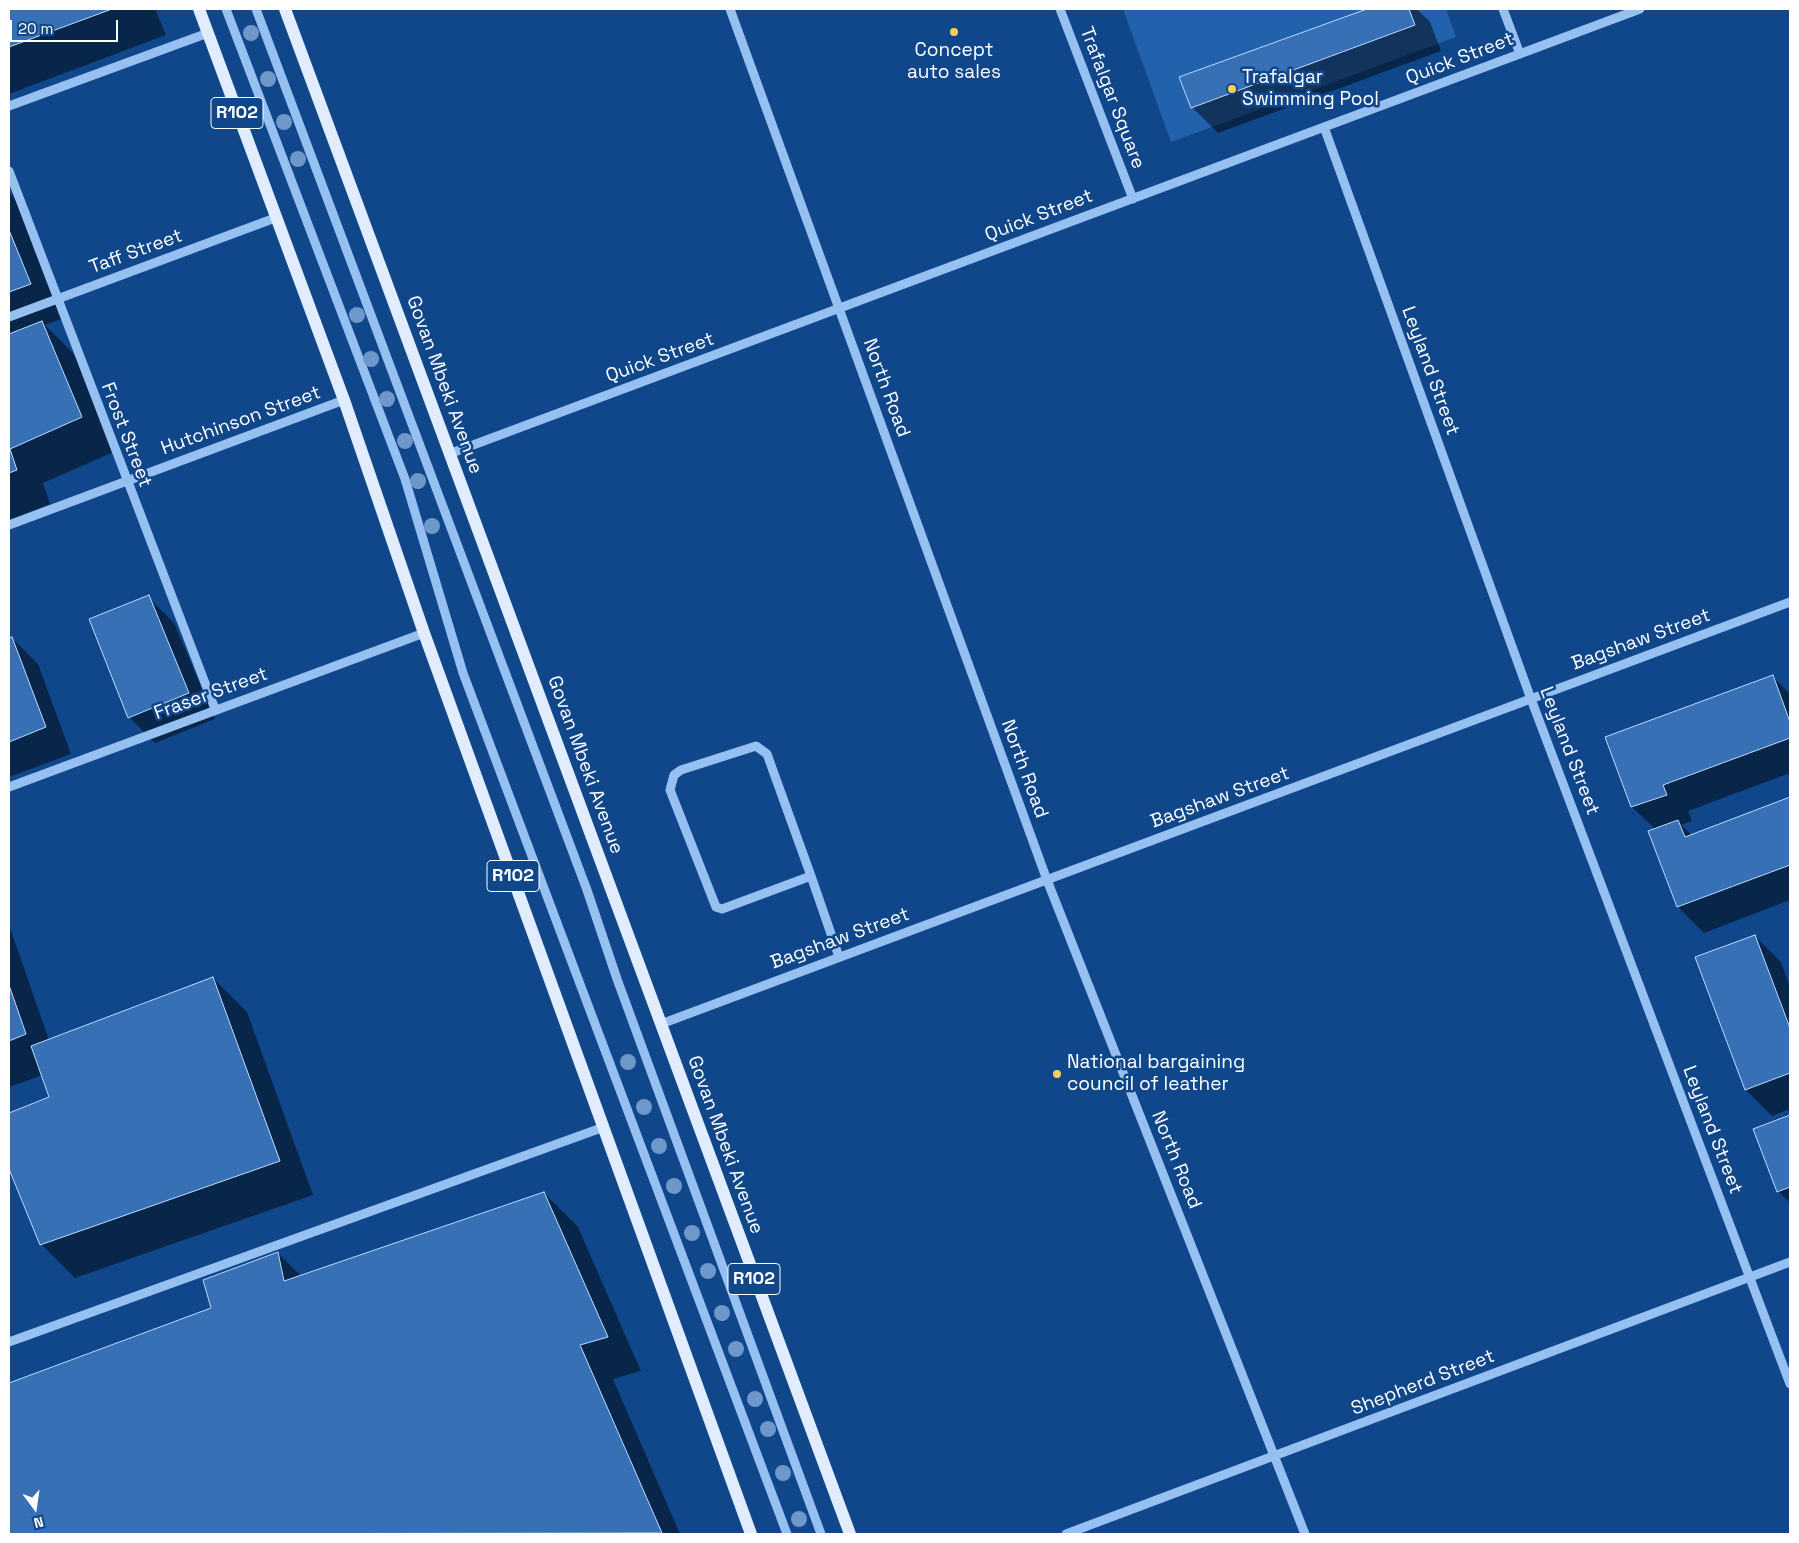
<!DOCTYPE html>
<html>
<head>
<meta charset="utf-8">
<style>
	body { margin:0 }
	#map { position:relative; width:1799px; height:1543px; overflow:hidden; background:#10478b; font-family:"Space Grotesk",sans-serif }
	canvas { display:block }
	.frame { position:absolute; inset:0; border:10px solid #fff; pointer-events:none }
	.north { position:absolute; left:10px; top:1483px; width:50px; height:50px; -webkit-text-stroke:4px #10478b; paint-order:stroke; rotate:166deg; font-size:14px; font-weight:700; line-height:20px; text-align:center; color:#fff }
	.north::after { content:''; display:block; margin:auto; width:18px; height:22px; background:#fff; clip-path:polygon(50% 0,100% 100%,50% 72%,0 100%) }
	.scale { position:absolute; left:10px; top:20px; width:108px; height:22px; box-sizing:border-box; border:2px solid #fff; border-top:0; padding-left:6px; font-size:15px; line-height:18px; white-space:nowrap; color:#fff; -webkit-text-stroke:4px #10478b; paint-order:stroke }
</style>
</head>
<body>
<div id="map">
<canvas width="1799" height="1543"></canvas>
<div class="frame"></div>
<div class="north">N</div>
<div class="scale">20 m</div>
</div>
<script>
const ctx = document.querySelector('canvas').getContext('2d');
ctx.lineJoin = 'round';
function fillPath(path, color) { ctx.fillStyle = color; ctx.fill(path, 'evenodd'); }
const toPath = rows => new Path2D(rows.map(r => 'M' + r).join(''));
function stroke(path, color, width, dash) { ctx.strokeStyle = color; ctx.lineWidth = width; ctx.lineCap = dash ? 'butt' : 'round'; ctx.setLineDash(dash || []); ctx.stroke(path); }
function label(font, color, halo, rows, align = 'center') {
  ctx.font = font + ' "Space Grotesk",sans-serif'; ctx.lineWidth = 5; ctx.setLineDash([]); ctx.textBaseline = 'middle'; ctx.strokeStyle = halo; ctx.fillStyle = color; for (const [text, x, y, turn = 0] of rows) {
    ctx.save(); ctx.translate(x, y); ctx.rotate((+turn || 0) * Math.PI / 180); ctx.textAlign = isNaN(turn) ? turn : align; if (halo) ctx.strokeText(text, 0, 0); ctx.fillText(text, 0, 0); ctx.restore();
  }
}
fillPath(toPath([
	[1123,9,1446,9,1456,37,1171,142]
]), '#2261ab');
fillPath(toPath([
	[9,9,155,9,166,35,9,94],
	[1369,9,1417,9,1430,22,1441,51,1218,133,1192,107,1181,78],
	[9,192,16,199,64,318,45,325,76,356,116,451,43,483,50,504,9,520],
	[148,597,174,623,215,719,155,743,129,717],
	[12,638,38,664,71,754,9,777,9,639],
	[1773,677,1790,694,1790,773,1688,811,1692,821,1681,825,1692,835,1790,798,1790,900,1704,933,1678,907,1650,832,1656,830,1632,807,1607,738],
	[9,925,49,1040,213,978,247,1012,313,1195,75,1278,41,1244,9,1166,9,1114,51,1098,43,1075,9,1087],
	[1755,936,1781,962,1790,987,1790,1109,1772,1116,1746,1090,1696,958],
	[1790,1116,1790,1203,1778,1191,1755,1130],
	[544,1193,578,1227,641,1371,613,1379,680,1534,9,1534,9,1384,213,1308,278,1253,301,1276]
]), '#0007');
const building = toPath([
	[9,9,112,9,9,47,9,9],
	[1367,9,1409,9,1415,25,1191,108,1179,77,1367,9],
	[9,230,31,284,9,292,9,230],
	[42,321,82,417,10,449,17,470,9,473,9,334,42,321],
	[149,595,189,693,128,718,89,619,149,595],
	[12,637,46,727,9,742,9,638,12,637],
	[1773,675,1790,722,1790,738,1663,785,1667,795,1631,807,1605,737,1773,675],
	[1790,797,1790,865,1677,907,1648,831,1678,820,1685,837,1790,797],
	[1755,935,1790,1028,1790,1073,1745,1090,1695,957,1755,935],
	[213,977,280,1161,40,1245,9,1169,9,1113,49,1097,31,1046,213,977],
	[9,985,26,1034,9,1041,9,985],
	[1790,1115,1790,1187,1777,1192,1753,1129,1790,1115],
	[544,1192,608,1337,580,1345,662,1533,9,1534,9,1383,211,1308,203,1280,278,1252,284,1281,544,1192]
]);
fillPath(building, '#3870b5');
stroke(building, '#bddbfd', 1);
stroke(toPath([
	[226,9,405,479,463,673,787,1534],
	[256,9,587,890,617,979,821,1534],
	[730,9,1047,880,1305,1534],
	[1060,9,1133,199],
	[1503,9,1520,54],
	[9,106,208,33],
	[1324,127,1531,699,1790,1384],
	[9,171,215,709],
	[9,317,275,218],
	[449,454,1640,9],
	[9,525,344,400],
	[9,787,424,633],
	[811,876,722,909,716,907,670,790,674,775,681,770,756,746,767,754,811,876,839,957],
	[661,1024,1790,602],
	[9,1342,604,1127],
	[1066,1534,1790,1262]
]), '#96c0f2', 9);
stroke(toPath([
	[199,9,344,400,424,633,751,1534],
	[285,9,850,1534]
]), '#e1edff', 12);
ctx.fillStyle = '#6f98ca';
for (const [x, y] of [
	[251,33],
	[268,79],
	[284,122],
	[298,159],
	[357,315],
	[371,359],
	[387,399],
	[405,441],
	[418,481],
	[432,526],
	[628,1062],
	[644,1107],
	[659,1146],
	[674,1186],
	[692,1233],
	[708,1271],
	[722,1313],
	[736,1349],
	[755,1399],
	[768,1429],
	[783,1473],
	[799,1519]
]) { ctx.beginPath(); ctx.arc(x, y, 8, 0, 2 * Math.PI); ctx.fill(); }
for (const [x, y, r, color] of [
	[954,32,5,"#ffce57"],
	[1232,89,5,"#ffce57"],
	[1057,1074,5,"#ffce57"]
]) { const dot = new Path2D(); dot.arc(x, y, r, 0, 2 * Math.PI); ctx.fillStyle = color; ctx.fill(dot); stroke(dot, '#10478b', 2); }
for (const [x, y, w] of [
	[237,113,52],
	[513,876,52],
	[754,1279,52]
]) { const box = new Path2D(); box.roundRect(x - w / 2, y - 15.5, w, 31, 4); ctx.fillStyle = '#10478b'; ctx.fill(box); stroke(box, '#fff', 1); }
label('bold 18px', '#fff', null, [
	["R102",237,113],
	["R102",513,876],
	["R102",754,1279]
]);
label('19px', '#fff', '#10478b', [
	["Concept",954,51,"center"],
	["auto sales",954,73,"center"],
	["Trafalgar",1242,78],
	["Swimming Pool",1242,100],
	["National bargaining",1067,1063],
	["council of leather",1067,1085]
], 'left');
label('19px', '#fff', '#10478b', [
	["Quick Street",1460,59,-21],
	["Trafalgar Square",1112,98,69],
	["Quick Street",1039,216,-21],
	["Taff Street",136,252,-20],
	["Quick Street",660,358,-20],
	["Leyland Street",1430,371,70],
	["Govan Mbeki Avenue",444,385,70],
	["North Road",886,388,70],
	["Hutchinson Street",241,421,-20],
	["Frost Street",126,435,69],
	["Bagshaw Street",1641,640,-20],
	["Fraser Street",211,694,-20],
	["Leyland Street",1569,751,69],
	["Govan Mbeki Avenue",585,765,70],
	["North Road",1024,769,70],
	["Bagshaw Street",1220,798,-20],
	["Bagshaw Street",840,939,-20],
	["Leyland Street",1712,1130,69],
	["Govan Mbeki Avenue",725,1145,70],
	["North Road",1176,1160,68],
	["Shepherd Street",1423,1383,-21]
]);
</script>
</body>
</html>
